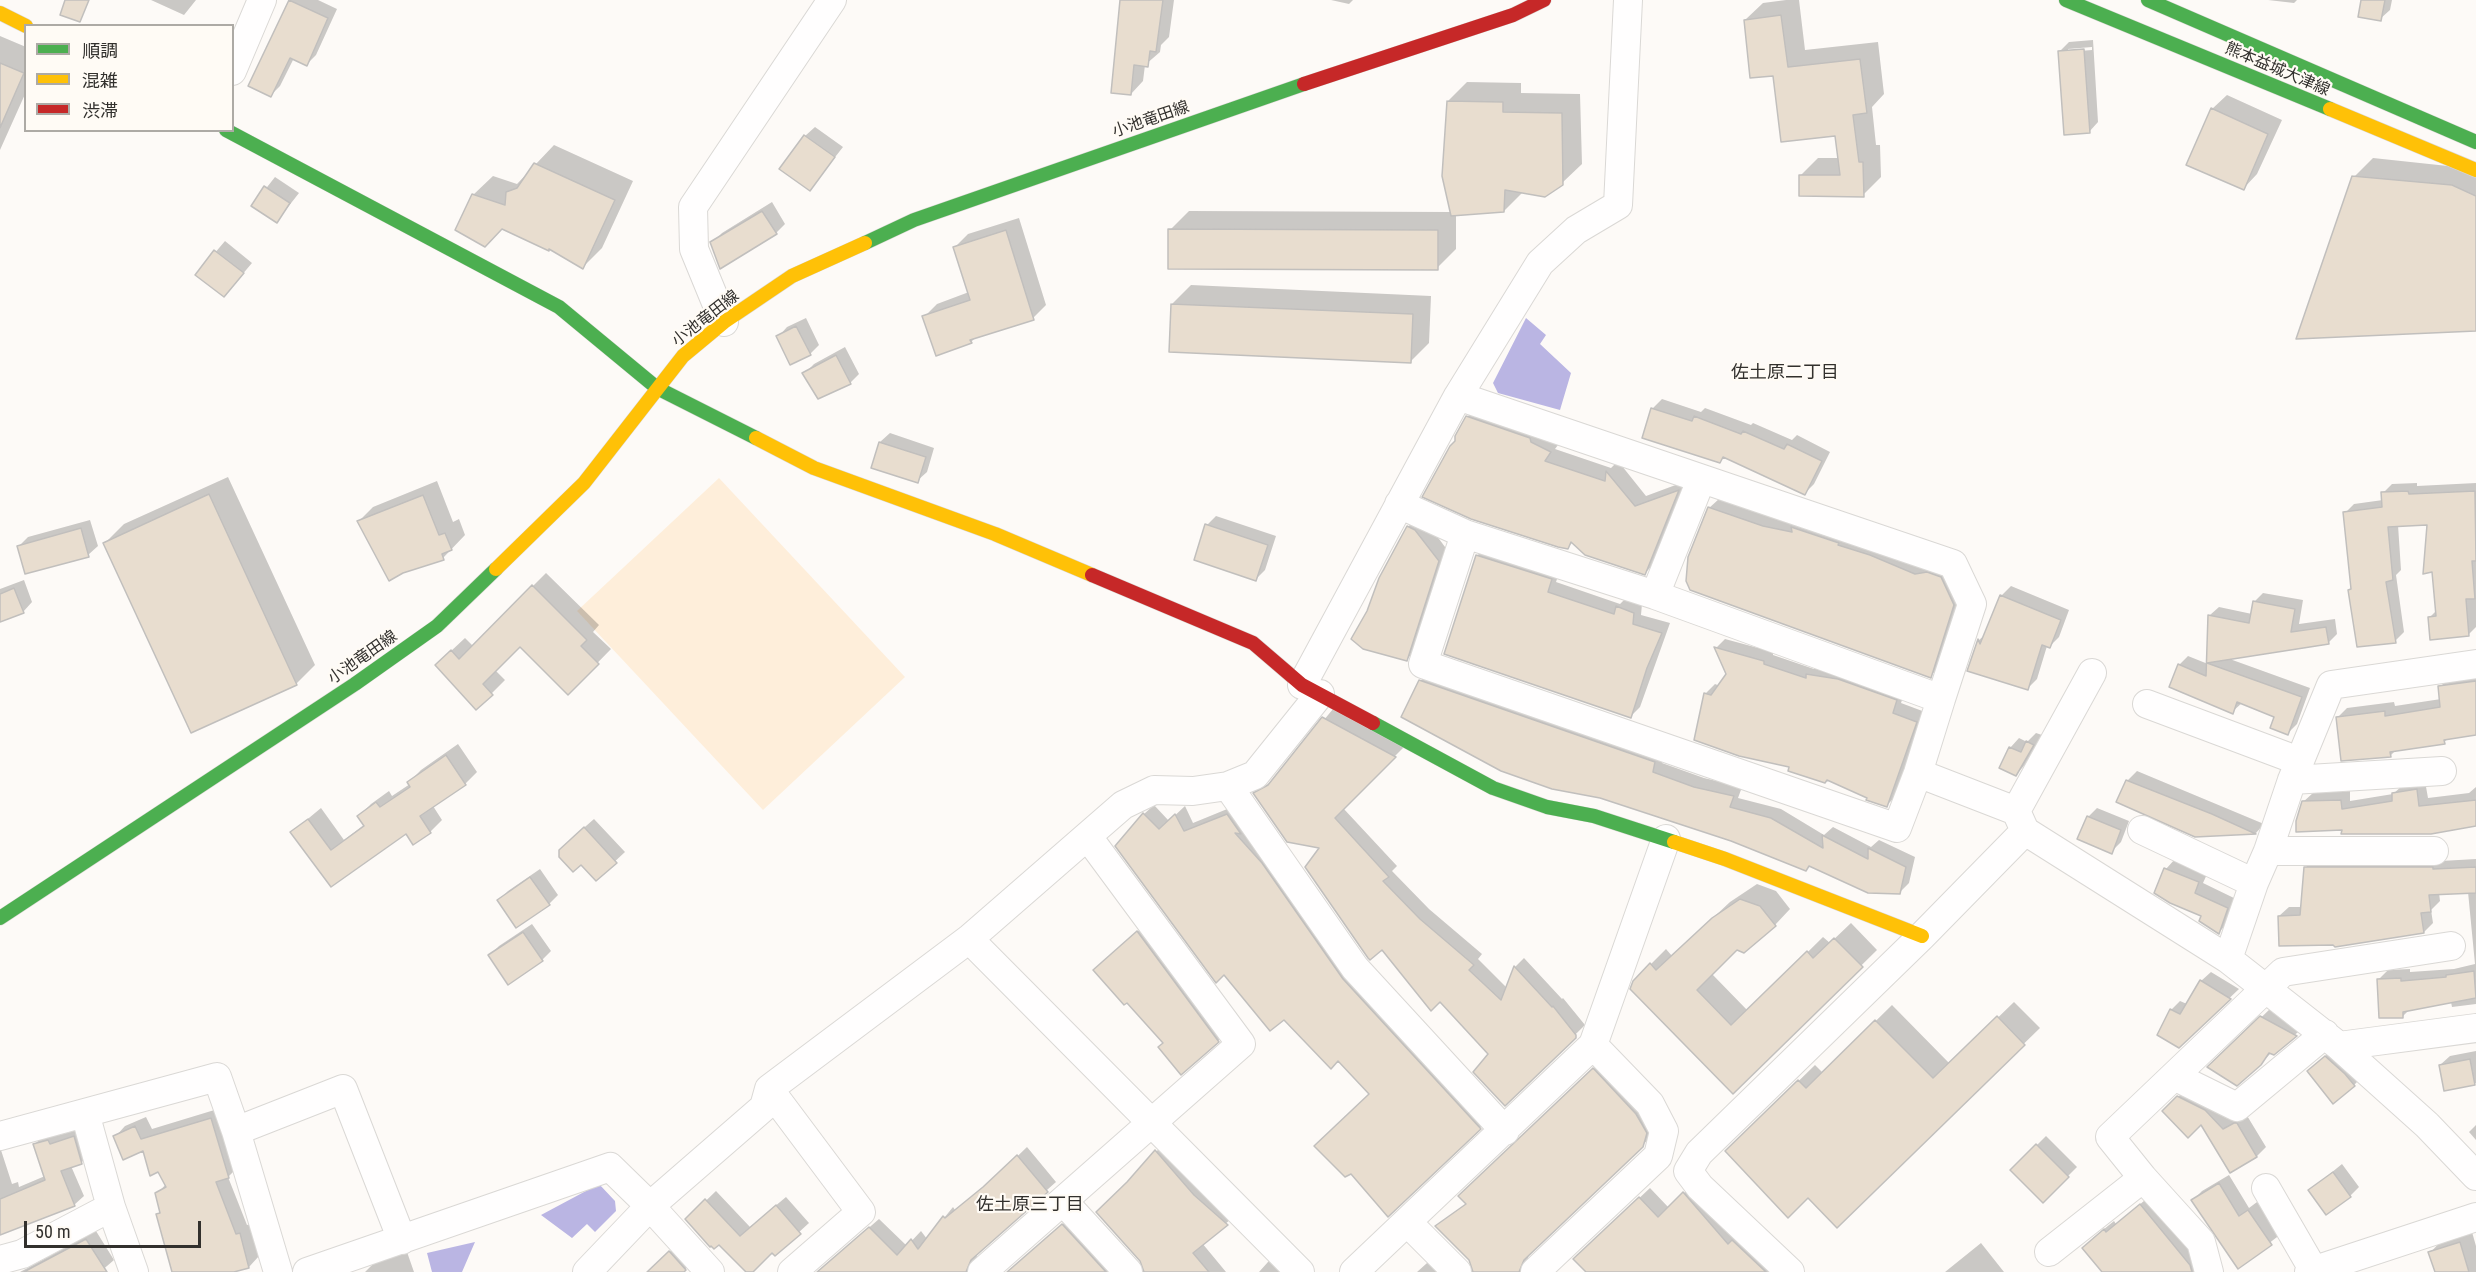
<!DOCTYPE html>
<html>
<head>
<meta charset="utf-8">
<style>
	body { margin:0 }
	#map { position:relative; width:2476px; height:1272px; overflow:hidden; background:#fdfaf7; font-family:"Roboto Condensed","Noto Sans JP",sans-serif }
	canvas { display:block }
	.legend { position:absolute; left:24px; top:24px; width:210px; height:108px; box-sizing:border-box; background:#fffbf5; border:2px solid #adaaa5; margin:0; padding:8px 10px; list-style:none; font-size:18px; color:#32302d }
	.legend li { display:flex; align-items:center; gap:12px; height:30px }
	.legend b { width:30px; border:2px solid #adaaa5 }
	.scale { position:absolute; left:24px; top:1221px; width:177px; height:27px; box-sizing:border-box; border:3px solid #32302d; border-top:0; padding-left:8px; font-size:18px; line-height:21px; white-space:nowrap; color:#32302d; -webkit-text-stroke:4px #fffbf5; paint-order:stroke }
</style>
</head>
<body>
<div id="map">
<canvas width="2476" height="1272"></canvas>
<ul class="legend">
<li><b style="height:8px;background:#4caf50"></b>順調</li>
<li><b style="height:8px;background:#ffc107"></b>混雑</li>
<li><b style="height:8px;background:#c62828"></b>渋滞</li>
</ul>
<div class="scale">50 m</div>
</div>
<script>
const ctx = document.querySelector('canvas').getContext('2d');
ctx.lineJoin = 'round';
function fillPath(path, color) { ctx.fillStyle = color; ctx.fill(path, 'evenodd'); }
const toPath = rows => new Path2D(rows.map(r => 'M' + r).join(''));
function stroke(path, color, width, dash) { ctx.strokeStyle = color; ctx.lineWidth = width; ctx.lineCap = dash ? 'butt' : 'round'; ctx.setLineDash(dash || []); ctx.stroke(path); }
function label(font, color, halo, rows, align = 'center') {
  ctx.font = font + ' "Roboto Condensed","Noto Sans JP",sans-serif'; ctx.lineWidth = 4.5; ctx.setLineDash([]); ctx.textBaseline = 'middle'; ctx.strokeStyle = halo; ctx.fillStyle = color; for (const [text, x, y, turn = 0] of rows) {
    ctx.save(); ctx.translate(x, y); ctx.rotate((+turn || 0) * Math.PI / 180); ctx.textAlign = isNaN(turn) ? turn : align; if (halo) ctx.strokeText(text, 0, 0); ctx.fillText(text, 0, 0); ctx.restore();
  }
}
fillPath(toPath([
	[719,478,905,677,763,810,577,611]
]), '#feeeda');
fillPath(toPath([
	[1526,318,1546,335,1540,344,1571,373,1560,410,1498,393,1493,383],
	[599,1184,615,1201,616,1211,595,1232,587,1224,572,1238,541,1215],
	[475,1242,462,1272,432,1272,427,1253]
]), '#bab5e3');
fillPath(toPath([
	[151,0,196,0,184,15],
	[291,0,318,0,337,9,316,55,307,64,294,58,280,86,271,95],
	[1122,0,1174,0,1169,37,1161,45,1160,52,1145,65,1143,81,1131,94],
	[1331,0,1353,0,1349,4],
	[1786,0,1799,0,1805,50,1878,42,1884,94,1872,107,1876,145,1880,145,1881,177,1863,195,1801,175,1818,158,1839,158,1836,134,1775,74,1745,20,1763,3],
	[2268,0,2297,0,2294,3],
	[2363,0,2392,0,2390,10,2380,19],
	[0,36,26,47,26,92,0,150],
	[2093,40,2098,122,2089,132,2060,51,2069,42],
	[2092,47,2092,50,2068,52,2068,49],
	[1467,82,1521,83,1521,93,1580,94,1582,164,1562,183,1523,192,1504,211,1456,214,1456,249,1437,268,1170,230,1189,211,1452,212,1448,101],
	[2227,95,2282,120,2257,174,2243,189,2212,109],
	[815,127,843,147,810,189,805,136],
	[554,145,633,181,602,248,583,267,473,195,493,176,517,184],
	[2373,158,2476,169,2476,329,2354,177],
	[275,177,299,193,277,221,253,205],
	[772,202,785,224,776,233,712,243,722,233],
	[1019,218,1046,305,1033,318,977,336,971,342,924,317,937,304,969,292,955,247,968,234],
	[225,241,252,263,224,296,197,274],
	[1191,285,1431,296,1429,343,1410,362,1172,304],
	[806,318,819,345,810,354,778,337,787,327],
	[845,347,859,374,850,383,804,374,814,364],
	[1662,399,1701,412,1705,408,1751,425,1753,423,1792,440,1797,435,1830,452,1814,484,1805,493,1725,456,1720,461,1652,409],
	[1478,406,1561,441,1555,449,1611,468,1618,461,1646,496,1689,480,1656,562,1645,573,1573,542,1567,548,1457,441,1467,417],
	[890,433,934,448,927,472,917,481,880,442],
	[228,477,315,665,296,684,105,543,124,524],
	[437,481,453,522,459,519,465,535,443,558,359,521,373,507],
	[2417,483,2417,486,2476,483,2476,627,2468,635,2429,618,2437,610,2428,524,2398,525,2401,570,2396,575,2404,632,2395,641,2353,587,2345,513,2354,504,2383,500,2383,493,2392,484],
	[1719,499,1937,564,1963,595,1940,667,1930,676,1709,508],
	[1216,516,1276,536,1265,570,1256,579,1207,525],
	[1417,517,1425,520,1448,551,1416,650,1407,659,1369,611,1408,527],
	[90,520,98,546,88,555,19,546,28,537],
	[1486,546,1560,570,1556,582,1620,604,1627,597,1642,604,1641,615,1670,623,1640,707,1630,717,1477,556],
	[546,573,599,625,593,632,611,649,568,693,520,645,495,670,505,680,491,694,450,652,465,638,473,646],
	[24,580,32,602,23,612,0,620,0,589],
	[2011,586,2069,610,2059,637,2049,647,2047,646,2037,679,2027,689,1969,670,1979,640,1986,634,2001,596],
	[2263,593,2303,600,2299,624,2335,619,2337,634,2328,643,2227,658,2310,688,2297,724,2288,733,2276,716,2242,703,2232,712,2179,665,2188,656,2208,664,2210,615,2219,607,2252,614,2254,602],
	[1725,639,1773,652,1773,655,1814,669,1817,665,1905,691,1901,703,1925,712,1896,796,1887,805,1827,779,1696,739,1706,693,1715,684,1720,686,1727,674,1716,648],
	[1430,672,1664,753,1662,763,1704,778,1742,787,1738,798,1781,809,1824,835,1833,827,1871,847,1879,840,1915,857,1909,883,1899,893,1420,681],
	[2476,673,2476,733,2449,738,2444,742,2396,750,2390,756,2337,718,2347,708,2394,702,2395,706,2441,699,2440,687,2450,677],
	[1333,709,1404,747,1343,808,1397,866,1392,871,1429,909,1482,954,1478,959,1507,988,1515,967,1524,958,1562,999,1563,998,1585,1025,1505,1104,1490,1054,1322,847,1255,794,1276,778],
	[2036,733,2042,735,2025,765,2016,774,2010,748,2019,738,2027,742],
	[458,744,477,772,465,784,433,806,442,820,430,832,414,843,407,832,331,885,292,832,321,808,344,840,365,824,359,816,371,804,389,791,392,796,410,784,409,782,421,770],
	[2137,771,2264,824,2256,833,2195,835,2127,781],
	[2425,781,2428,798,2469,793,2476,787,2476,826,2343,829,2303,802,2313,793,2350,791,2350,801,2393,794,2403,785],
	[1154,805,1169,821,1185,806,1193,823,1237,805,1489,1119,1480,1128,1371,1094,1144,814],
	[2097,808,2129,821,2121,842,2111,852,2088,817],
	[594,819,625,852,596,879,570,840],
	[2175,859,2208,872,2203,883,2236,899,2228,923,2219,932,2203,915,2156,892,2166,869],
	[2315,859,2441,861,2476,859,2476,1004,2452,1007,2451,1002,2410,1009,2403,1016,2379,979,2388,970,2410,969,2410,972,2454,969,2475,964,2468,892,2439,893,2440,901,2431,910,2433,923,2424,932,2279,916,2289,907,2302,907,2305,868],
	[540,869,558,895,549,904,499,900,508,891],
	[1757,884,1776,891,1790,909,1775,925,1737,948,1712,974,1748,1011,1823,937,1830,943,1851,923,1877,950,1733,1092,1651,964,1666,949,1672,956,1730,902],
	[1147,923,1227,1031,1218,1041,1165,1042,1105,961],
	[532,924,551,951,542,960,490,955,499,946],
	[2211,972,2239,989,2179,1046,2171,1010,2180,1001,2187,1004,2201,981],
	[2014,1002,2040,1028,1837,1226,1808,1196,1727,1151,1815,1065,1823,1073,1892,1005,1950,1064],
	[2271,1008,2305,1026,2274,1053,2272,1052,2260,1064,2210,1067],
	[2335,1047,2363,1076,2354,1085,2309,1071],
	[2476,1051,2476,1083,2445,1090,2440,1065,2450,1056],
	[1603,1060,1645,1104,1652,1136,1532,1250,1528,1257,1530,1270,1528,1272,1474,1272,1470,1260,1437,1226,1467,1203,1470,1186],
	[2188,1087,2246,1114,2266,1147,2257,1156,2231,1171,2202,1122,2164,1111],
	[221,1108,239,1166,228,1177,247,1225,251,1224,259,1256,249,1267,229,1272,174,1272,158,1215,161,1211,157,1194,166,1184,144,1149,115,1137,125,1126,146,1117,152,1129],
	[2476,1125,2476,1140,2469,1132],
	[84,1128,91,1153,81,1163,71,1166,84,1196,74,1205,0,1233,0,1147,12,1184,18,1182,19,1187,45,1176,35,1144,44,1135,58,1132,59,1135],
	[2046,1136,2077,1167,2043,1201,2012,1170],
	[1165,1142,1236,1215,1202,1243,1226,1272,1145,1272,1130,1181],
	[1027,1147,1056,1182,978,1251,975,1265,979,1272,830,1272,835,1257,879,1219,907,1246,921,1231,927,1239,953,1207,955,1210,995,1178],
	[2342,1164,2359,1187,2350,1196,2310,1190],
	[2229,1175,2249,1208,2257,1202,2281,1234,2238,1267,2193,1200,2202,1191],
	[1694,1183,1786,1272,1588,1272,1585,1249,1650,1188,1669,1208],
	[716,1191,750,1227,786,1197,809,1223,775,1254,772,1251,751,1272,748,1272,719,1243,687,1219],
	[2150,1196,2206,1272,2104,1272,2093,1238,2114,1221,2116,1224],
	[1072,1216,1123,1272,1008,1272],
	[96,1231,114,1260,100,1272,20,1272],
	[2472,1232,2476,1246,2476,1272,2436,1272,2430,1253,2441,1241],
	[679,1243,694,1260,683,1272,649,1272],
	[1981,1243,2004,1272,1945,1272],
	[407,1252,414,1272,365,1272,374,1263],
	[1276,1253,1297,1272,1259,1272],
	[1436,1255,1454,1272,1417,1272]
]), '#0003');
const building = toPath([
	[65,0,89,0,80,22,60,15,65,0],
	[289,0,328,18,307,66,290,58,271,97,248,86,289,0],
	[1120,0,1163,0,1156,52,1150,51,1148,67,1134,65,1131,95,1111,93,1120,0],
	[2361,0,2385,0,2381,21,2358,17,2361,0],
	[1781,15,1788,67,1860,59,1867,113,1853,115,1859,162,1863,162,1864,197,1799,196,1799,175,1840,175,1835,136,1781,142,1773,76,1750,78,1744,20,1781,15],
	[2084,49,2090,133,2064,135,2058,51,2084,49],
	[0,63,24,73,0,128,0,63],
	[1447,101,1503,102,1503,112,1562,113,1563,185,1545,197,1505,190,1504,212,1451,216,1442,176,1447,101],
	[2211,108,2268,134,2244,190,2186,165,2211,108],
	[804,135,835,157,810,191,779,169,804,135],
	[534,163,615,200,583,269,549,249,549,251,502,229,485,247,455,230,472,194,505,205,506,192,517,188,534,163],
	[2352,176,2452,185,2476,196,2476,331,2296,339,2352,176],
	[264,186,290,203,277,223,251,206,264,186],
	[762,211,777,234,720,269,710,242,762,211],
	[1168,229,1438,230,1438,270,1168,269,1168,229],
	[1006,230,1034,320,970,340,972,343,936,356,922,316,970,300,953,247,1006,230],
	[214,250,244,273,224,297,195,275,214,250],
	[1171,304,1413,314,1411,363,1169,352,1171,304],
	[796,326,811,355,790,365,776,336,796,326],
	[836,355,851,384,818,399,802,373,836,355],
	[1651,408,1692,421,1694,416,1741,434,1743,431,1784,449,1787,444,1822,461,1805,495,1723,457,1720,463,1642,438,1651,408],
	[1466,416,1530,438,1531,442,1551,452,1545,461,1605,481,1606,471,1635,506,1679,490,1645,575,1585,555,1571,542,1568,549,1558,547,1471,519,1422,497,1450,446,1455,441,1455,436,1466,416],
	[879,442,926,457,918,483,871,468,879,442],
	[2408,491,2409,494,2475,491,2476,561,2472,561,2475,599,2466,599,2469,636,2430,640,2428,617,2436,616,2432,572,2423,574,2427,525,2388,527,2393,580,2386,582,2396,643,2357,647,2348,590,2351,589,2343,512,2382,507,2381,492,2408,491],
	[209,494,297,685,191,733,103,543,209,494],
	[423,495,439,535,445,533,452,550,442,554,444,560,403,573,389,581,357,521,423,495],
	[1708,507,1763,526,1792,532,1791,527,1839,543,1838,545,1870,555,1915,574,1927,572,1941,577,1954,605,1931,678,1690,590,1686,581,1688,557,1708,507],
	[1205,524,1268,545,1256,581,1194,560,1205,524],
	[1407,526,1415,530,1439,561,1407,661,1363,649,1351,639,1367,611,1379,578,1407,526],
	[81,528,89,557,25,574,17,546,81,528],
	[1476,555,1552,579,1548,592,1614,614,1616,606,1634,613,1633,624,1662,633,1647,668,1631,718,1444,654,1476,555],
	[532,585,587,640,581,646,599,664,568,695,520,647,483,684,493,695,476,710,435,665,451,650,459,659,532,585],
	[14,588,24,613,0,622,0,594,14,588],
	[2000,595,2061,620,2050,648,2042,645,2028,690,1967,671,1978,639,1980,644,2000,595],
	[2253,601,2295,609,2291,632,2326,627,2329,644,2207,663,2302,697,2288,735,2270,728,2274,717,2237,702,2233,714,2169,687,2178,664,2206,676,2208,615,2249,623,2253,601],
	[1714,647,1764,661,1764,664,1806,678,1806,674,1838,679,1897,700,1893,713,1917,722,1887,807,1866,800,1867,798,1827,780,1825,783,1788,771,1789,767,1739,756,1694,740,1704,693,1711,695,1726,674,1714,647],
	[1419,680,1655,762,1653,772,1694,787,1734,796,1730,807,1771,818,1823,848,1822,835,1868,859,1868,848,1906,867,1900,894,1868,893,1809,866,1806,871,1731,841,1600,798,1552,789,1501,771,1401,717,1419,680],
	[2476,681,2476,735,2444,740,2445,744,2390,752,2391,757,2341,761,2336,717,2385,711,2385,716,2440,707,2438,686,2476,681],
	[1322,717,1396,757,1335,818,1389,877,1383,881,1420,919,1474,965,1469,970,1501,1000,1514,966,1552,1007,1553,1006,1576,1035,1576,1038,1505,1106,1473,1072,1488,1054,1440,1002,1431,1011,1382,950,1370,960,1368,958,1305,867,1319,848,1287,842,1253,793,1268,785,1322,717],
	[2026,741,2034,745,2016,776,1999,768,2009,747,2021,752,2026,741],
	[446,755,466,785,420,816,431,833,413,845,406,834,331,887,290,832,308,819,331,850,364,826,357,816,376,802,380,807,410,787,407,782,446,755],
	[2126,780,2212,814,2256,834,2195,837,2116,802,2126,780],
	[2417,789,2419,806,2476,800,2476,826,2431,834,2341,834,2342,830,2296,832,2296,821,2302,801,2341,800,2342,809,2392,801,2392,793,2417,789],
	[1143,813,1159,829,1175,814,1184,831,1227,814,1241,834,1235,833,1262,863,1343,979,1481,1129,1388,1217,1351,1174,1345,1177,1314,1146,1369,1094,1338,1061,1331,1069,1284,1020,1270,1031,1224,975,1216,983,1115,846,1143,813],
	[2087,816,2121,830,2112,854,2077,839,2087,816],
	[584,827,617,863,596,881,581,865,573,872,559,857,559,850,584,827],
	[2304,867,2433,867,2433,869,2476,867,2476,893,2429,895,2431,912,2421,913,2424,933,2335,947,2333,945,2279,946,2278,916,2300,915,2304,867],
	[2164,868,2199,882,2195,893,2228,908,2219,934,2199,921,2201,916,2170,903,2154,893,2164,868],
	[530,877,550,905,516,928,497,900,530,877],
	[1740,899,1760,906,1776,926,1744,953,1737,950,1697,990,1731,1025,1807,951,1813,958,1834,938,1863,967,1733,1094,1630,989,1633,981,1650,963,1656,970,1712,918,1740,899],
	[1137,931,1219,1042,1181,1075,1158,1047,1163,1043,1127,1003,1124,1005,1093,970,1137,931],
	[523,932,543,961,508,985,488,955,523,932],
	[2474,971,2476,998,2403,1012,2403,1018,2379,1018,2377,979,2401,978,2401,981,2446,977,2446,975,2474,971],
	[2200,980,2231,999,2179,1048,2157,1035,2170,1009,2180,1014,2200,980],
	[1997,1016,2025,1045,1837,1228,1808,1198,1788,1218,1725,1151,1798,1080,1806,1088,1875,1020,1933,1078,1997,1016],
	[2260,1016,2297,1036,2274,1055,2269,1053,2261,1065,2237,1086,2207,1067,2260,1016],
	[2325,1056,2345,1074,2355,1086,2333,1104,2307,1071,2325,1056],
	[2470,1059,2475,1085,2444,1091,2439,1065,2470,1059],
	[1593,1068,1636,1114,1647,1133,1643,1147,1524,1260,1519,1272,1473,1272,1469,1260,1435,1226,1466,1204,1458,1196,1593,1068],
	[2177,1096,2205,1110,2223,1129,2234,1123,2237,1123,2257,1157,2230,1173,2201,1125,2188,1138,2162,1111,2177,1096],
	[211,1118,229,1178,216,1182,236,1234,240,1233,249,1268,234,1272,172,1272,156,1214,160,1213,155,1193,166,1187,158,1172,150,1176,143,1151,123,1160,113,1136,135,1126,141,1139,211,1118],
	[74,1136,82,1164,61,1171,75,1206,0,1235,0,1199,45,1180,33,1144,48,1140,50,1144,74,1136],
	[2036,1144,2069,1177,2043,1203,2010,1170,2036,1144],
	[1155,1150,1194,1195,1228,1225,1193,1253,1209,1272,1144,1272,1140,1261,1096,1212,1127,1182,1155,1150],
	[1017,1155,1048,1192,971,1260,966,1272,817,1272,869,1227,897,1255,911,1239,918,1249,943,1216,945,1218,983,1187,1017,1155],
	[2333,1172,2351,1197,2326,1215,2308,1190,2333,1172],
	[2219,1183,2239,1216,2248,1210,2272,1245,2238,1269,2191,1200,2219,1183],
	[1683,1192,1728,1244,1732,1240,1766,1272,1586,1272,1573,1259,1639,1197,1658,1217,1683,1192],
	[705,1199,740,1236,776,1205,801,1234,775,1256,772,1253,753,1272,746,1272,719,1245,714,1249,711,1246,710,1247,685,1219,705,1199],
	[2140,1204,2190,1265,2192,1272,2102,1272,2082,1248,2104,1229,2106,1232,2140,1204],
	[1062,1224,1106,1272,1007,1272,1062,1224],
	[86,1239,107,1272,24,1272,33,1267,86,1239],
	[2460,1242,2469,1272,2435,1272,2428,1252,2460,1242],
	[669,1251,686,1270,684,1272,647,1272,669,1251]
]);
fillPath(building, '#e8ddcf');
stroke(building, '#c1bfbd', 1.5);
const street = toPath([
	[232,71,262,0],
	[724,322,694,249,693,207,832,0],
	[1458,396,1953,564,1972,604,1941,699],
	[1399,504,1465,534,1655,595,1941,699,1918,773,1897,828,1423,664,1465,534],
	[1655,595,1701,480],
	[2476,664,2331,685,2292,780,2268,851,2254,883,2228,959,2339,1046,2427,1125,2476,1176],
	[1302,685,1458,396,1540,263,1576,230,1618,205,1628,0],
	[2147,704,2299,761],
	[1918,773,2016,811],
	[2292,780,2442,771],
	[1228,786,1355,968,1505,1131],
	[2142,830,2254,883],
	[2025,831,2016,811,2092,673],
	[2268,851,2434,851],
	[969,939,1300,1272],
	[2339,1046,2476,1028],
	[2174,1076,2237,1107,2325,1034],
	[769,1089,861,1212,792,1272],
	[85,1113,111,1207,134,1272],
	[236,1131,278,1272],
	[0,1136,217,1077,236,1131,343,1089,402,1240],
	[2266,1188,2314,1271],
	[1063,1201,1128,1272],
	[1407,1222,1457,1272],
	[2049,1252,2143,1178],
	[0,1260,22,1254,111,1207],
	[307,1272,610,1167,650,1206,764,1107,769,1089,969,939,1123,805,1154,790,1193,791,1228,786,1255,775,1320,694],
	[587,1272,650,1206,710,1272],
	[982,1272,1241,1044,1088,837],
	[1354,1272,1593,1045,1666,839],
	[1535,1272,1658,1156,1664,1131,1650,1104,1593,1045],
	[1790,1272,1700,1187,1688,1171,1699,1153,1922,936,2025,831,2228,959],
	[2209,1272,2201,1242,2143,1178,2110,1137,2283,972,2451,946],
	[2309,1272,2476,1217]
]);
const fast = toPath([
	[2066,0,2330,109],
	[2148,0,2476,142],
	[226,130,559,307,657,388,756,438],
	[865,243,914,220,1304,84],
	[1373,723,1493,788,1547,807,1594,816,1674,842],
	[0,918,355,684,437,626,496,569]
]);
const slow = toPath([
	[0,13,26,26],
	[2330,109,2476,170],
	[756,438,814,468,995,534,1092,575],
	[496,569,584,483,683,356,724,322,792,276,865,243],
	[1674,842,1725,859,1922,936]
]);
const jam = toPath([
	[1304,84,1513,15,1544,0],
	[1092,575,1253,643,1302,685,1373,723]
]);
stroke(street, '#dad8d5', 30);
stroke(fast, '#dad8d5', 15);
stroke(slow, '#dad8d5', 15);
stroke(jam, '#dad8d5', 15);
stroke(street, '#fffefe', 28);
stroke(fast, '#4caf50', 14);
stroke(slow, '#ffc107', 14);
stroke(jam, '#c62828', 14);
label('16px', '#32302d', '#fffbf5', [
	["熊本益城大津線",2277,70,23],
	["小池竜田線",1151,120,-19],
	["小池竜田線",706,319,-38],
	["小池竜田線",363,658,-35]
]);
label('18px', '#32302d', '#fffbf5', [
	["佐土原二丁目",1785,373],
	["佐土原三丁目",1030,1205]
]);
</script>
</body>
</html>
